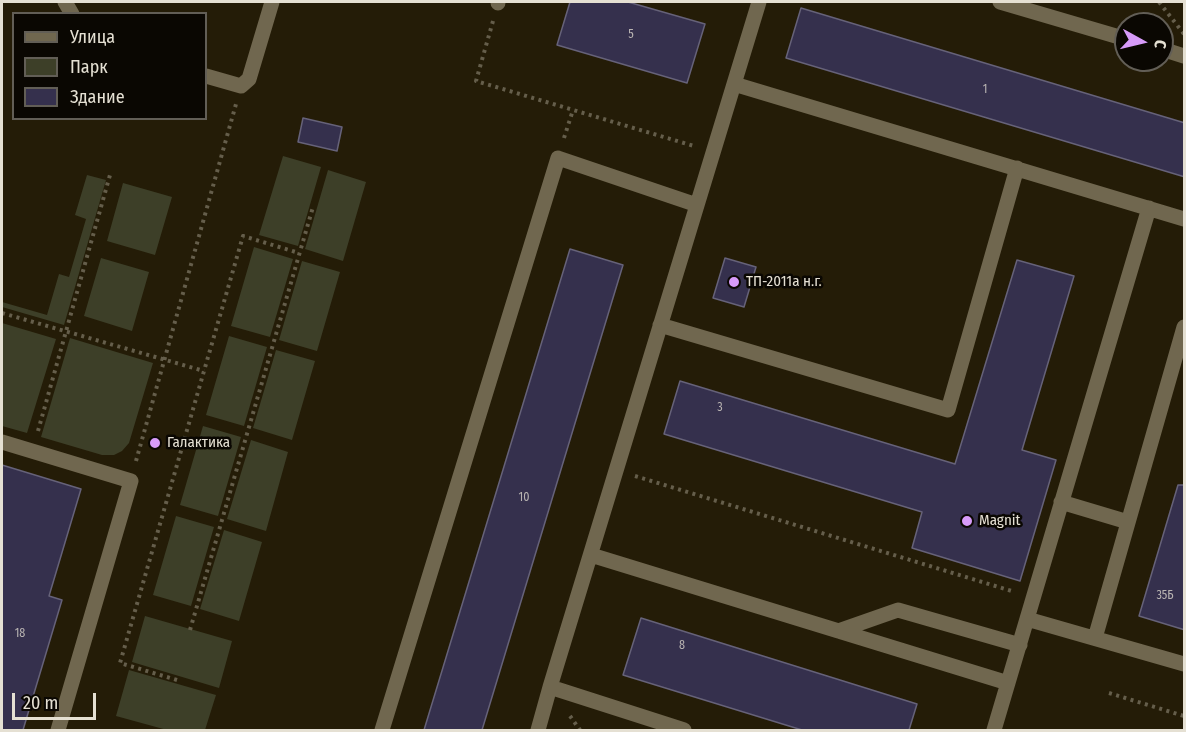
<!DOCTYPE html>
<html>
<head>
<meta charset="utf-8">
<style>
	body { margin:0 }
	#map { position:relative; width:1186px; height:732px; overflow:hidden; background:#241c07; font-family:"Fira Sans Condensed",sans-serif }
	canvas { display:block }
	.frame { position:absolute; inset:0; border:3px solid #e5e0d3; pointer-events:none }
	.legend { position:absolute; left:12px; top:12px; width:195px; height:108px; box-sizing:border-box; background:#0a0702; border:2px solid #625e56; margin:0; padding:8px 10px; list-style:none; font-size:18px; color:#e5e0d3 }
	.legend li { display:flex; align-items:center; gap:12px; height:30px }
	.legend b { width:30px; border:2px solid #625e56 }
	.north { position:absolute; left:1114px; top:12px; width:60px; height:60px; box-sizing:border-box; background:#0a0702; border:2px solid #625e56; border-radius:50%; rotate:98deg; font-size:16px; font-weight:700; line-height:24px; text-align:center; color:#e5e0d3 }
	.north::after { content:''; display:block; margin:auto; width:21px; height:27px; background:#d79bf9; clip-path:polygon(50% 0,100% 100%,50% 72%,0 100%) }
	.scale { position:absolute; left:12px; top:693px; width:84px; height:27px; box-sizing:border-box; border:3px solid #e5e0d3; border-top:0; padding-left:8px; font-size:18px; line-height:21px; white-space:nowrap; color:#e5e0d3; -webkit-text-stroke:4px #0a0702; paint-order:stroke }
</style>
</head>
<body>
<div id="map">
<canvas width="1186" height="732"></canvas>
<div class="frame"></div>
<ul class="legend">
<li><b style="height:8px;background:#70674f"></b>Улица</li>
<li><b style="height:16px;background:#3d3f28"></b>Парк</li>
<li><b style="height:16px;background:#35304d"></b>Здание</li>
</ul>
<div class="north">С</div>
<div class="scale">20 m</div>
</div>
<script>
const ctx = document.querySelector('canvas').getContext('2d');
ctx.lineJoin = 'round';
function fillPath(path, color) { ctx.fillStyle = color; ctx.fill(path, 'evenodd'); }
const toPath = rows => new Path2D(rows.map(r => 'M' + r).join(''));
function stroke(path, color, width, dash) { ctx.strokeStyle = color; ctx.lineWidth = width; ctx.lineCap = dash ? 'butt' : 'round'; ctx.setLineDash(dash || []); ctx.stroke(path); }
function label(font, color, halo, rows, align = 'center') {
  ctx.font = font + ' "Fira Sans Condensed",sans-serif'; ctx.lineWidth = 5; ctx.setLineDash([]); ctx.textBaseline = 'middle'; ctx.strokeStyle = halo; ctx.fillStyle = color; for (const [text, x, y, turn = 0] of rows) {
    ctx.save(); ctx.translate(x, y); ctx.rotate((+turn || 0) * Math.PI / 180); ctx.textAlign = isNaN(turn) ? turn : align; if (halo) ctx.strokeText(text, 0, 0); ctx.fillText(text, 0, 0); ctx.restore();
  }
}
fillPath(toPath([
	[283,156,321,167,298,246,259,235],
	[328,170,366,182,343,261,305,249],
	[87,175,106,180,64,325,2,307,2,302,47,315,59,274,69,277,86,219,75,215],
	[123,183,172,197,155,255,107,241],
	[254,247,293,259,270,337,231,326],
	[101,258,149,272,132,331,84,316],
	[302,261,340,272,317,351,279,340],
	[2,323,56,339,27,433,2,426],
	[229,336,267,347,244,426,206,415],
	[70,338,153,363,129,443,122,451,114,455,102,455,41,437],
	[276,350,315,361,292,440,253,428],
	[203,426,241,437,218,516,180,505],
	[251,440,288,452,266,531,227,519],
	[176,516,214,527,191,606,153,595],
	[224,530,262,542,239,621,200,609],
	[145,616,232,641,219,688,132,662],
	[129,670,216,695,205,730,167,730,116,716]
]), '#3d3f28');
const building = toPath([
	[570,2,628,2,705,24,687,83,557,45,570,2],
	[801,8,1185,123,1185,177,786,58,801,8],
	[303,118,342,127,337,151,298,142,303,118],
	[570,249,623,265,482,730,424,730,570,249],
	[725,258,756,267,744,307,713,298,725,258],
	[1017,260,1074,276,1022,450,1056,460,1020,581,912,548,922,512,664,434,680,381,955,464,1017,260],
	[2,465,81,489,49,596,62,600,23,730,2,730,2,465],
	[1178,485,1185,485,1185,630,1139,616,1178,485],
	[641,618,917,704,909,730,802,730,623,675,641,618]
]);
fillPath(building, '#35304d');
stroke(building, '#666279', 1.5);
stroke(toPath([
	[1159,2,1184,34],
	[493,21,476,81,694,146],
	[564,138,573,110],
	[2,313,204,371],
	[38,431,110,175],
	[136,461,236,104],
	[635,476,1015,592],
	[190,630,313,207],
	[177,680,120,663,204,371,243,236,299,253],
	[1109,693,1184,716],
	[570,716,580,730]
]), '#655e4b', 4, [3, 4.5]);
stroke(toPath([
	[65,2,72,14],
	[498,3,498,2],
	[206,76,241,86,249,79,272,2],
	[734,84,1184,219],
	[660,325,948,410,1017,168],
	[2,442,131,481,58,730],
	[1061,502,1128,522],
	[591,555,1008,683],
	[1027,619,1184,664],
	[838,631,898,610,1020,645],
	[1095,638,1184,327],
	[550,687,759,2],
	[382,730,558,158,697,205],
	[538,730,550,687,684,730],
	[994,730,1149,208]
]), '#70674f', 15);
stroke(toPath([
	[1000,2,1126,39],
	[1162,49,1184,56]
]), '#70674f', 15);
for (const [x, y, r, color] of [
	[734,282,6,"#d79bf9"],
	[155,443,6,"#d79bf9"],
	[967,521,6,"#d79bf9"]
]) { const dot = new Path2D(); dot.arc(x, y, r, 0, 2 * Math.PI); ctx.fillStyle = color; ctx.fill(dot); stroke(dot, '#0a0702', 2); }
label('12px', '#b9b4b2', null, [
	["5",631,35],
	["1",985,90],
	["3",720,408],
	["10",524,498],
	["35Б",1165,596],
	["18",20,634],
	["8",682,646]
]);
label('15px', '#e5e0d3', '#0a0702', [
	["ТП-2011а н.г.",746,282],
	["Галактика",167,443],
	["Magnit",979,521]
], 'left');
</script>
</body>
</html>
